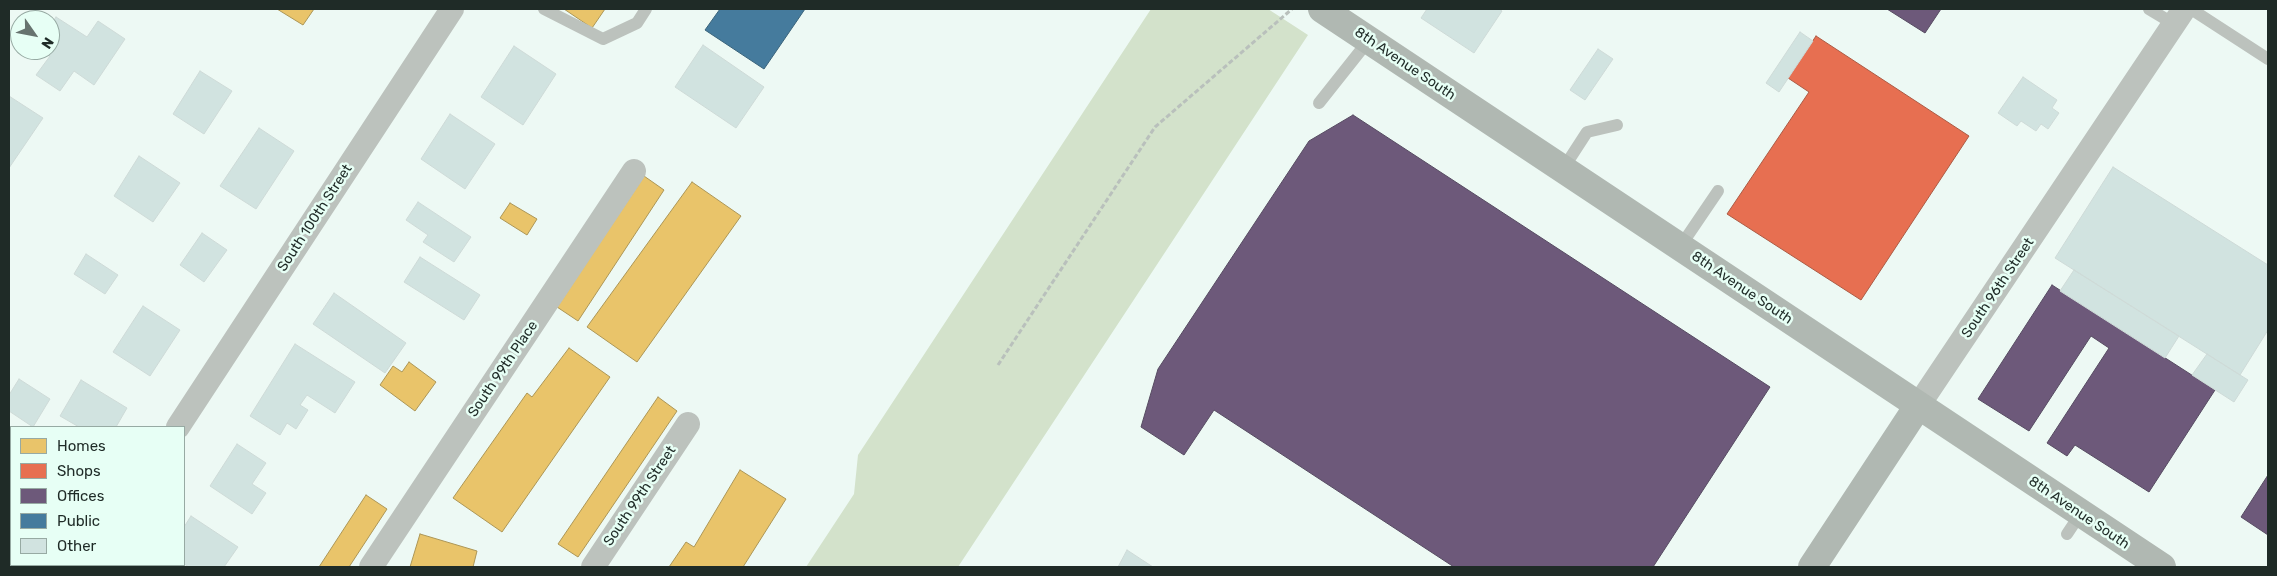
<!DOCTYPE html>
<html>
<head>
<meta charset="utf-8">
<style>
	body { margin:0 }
	#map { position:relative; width:2277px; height:576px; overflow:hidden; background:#edf9f4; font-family:Rubik,sans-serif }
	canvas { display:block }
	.frame { position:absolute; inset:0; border:10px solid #1f2b27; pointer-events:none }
	.legend { position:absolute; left:10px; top:426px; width:175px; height:140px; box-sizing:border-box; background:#e7fff5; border:1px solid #97aaa3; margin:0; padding:6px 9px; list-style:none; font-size:15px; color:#1f2b27 }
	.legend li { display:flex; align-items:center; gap:10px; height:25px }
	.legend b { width:25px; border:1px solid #97aaa3 }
	.north { position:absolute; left:10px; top:10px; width:50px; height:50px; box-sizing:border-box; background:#e7fff5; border:1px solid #97aaa3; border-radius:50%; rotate:123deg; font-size:14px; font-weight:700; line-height:20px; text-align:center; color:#1f2b27 }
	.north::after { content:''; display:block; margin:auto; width:18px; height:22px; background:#67736f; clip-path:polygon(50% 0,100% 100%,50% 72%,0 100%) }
</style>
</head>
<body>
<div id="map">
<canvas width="2277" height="576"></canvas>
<div class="frame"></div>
<ul class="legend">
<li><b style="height:14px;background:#e9c46a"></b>Homes</li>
<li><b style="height:14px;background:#e76f51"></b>Shops</li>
<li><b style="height:14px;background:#6d597a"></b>Offices</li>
<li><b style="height:14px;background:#457b9d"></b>Public</li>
<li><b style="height:14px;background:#d1e3e0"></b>Other</li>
</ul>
<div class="north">N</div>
</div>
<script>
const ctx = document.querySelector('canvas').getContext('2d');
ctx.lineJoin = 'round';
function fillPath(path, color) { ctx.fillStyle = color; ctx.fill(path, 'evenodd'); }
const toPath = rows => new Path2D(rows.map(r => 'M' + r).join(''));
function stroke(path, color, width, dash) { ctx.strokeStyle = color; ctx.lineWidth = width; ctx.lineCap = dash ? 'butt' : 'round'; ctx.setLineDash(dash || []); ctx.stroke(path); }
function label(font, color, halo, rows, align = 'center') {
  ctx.font = font + ' Rubik,sans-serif'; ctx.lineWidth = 5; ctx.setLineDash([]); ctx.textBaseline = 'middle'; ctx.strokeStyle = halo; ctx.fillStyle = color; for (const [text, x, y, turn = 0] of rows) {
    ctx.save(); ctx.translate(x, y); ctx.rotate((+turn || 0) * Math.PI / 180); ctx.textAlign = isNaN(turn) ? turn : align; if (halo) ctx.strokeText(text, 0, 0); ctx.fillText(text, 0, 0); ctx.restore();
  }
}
fillPath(toPath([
	[1151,9,1268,9,1308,35,958,567,806,567,854,494,858,455]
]), '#d3e2cb');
const homes = toPath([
	[277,9,314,9,303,25,277,9],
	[564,9,605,9,592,28,564,9],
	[644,176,664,190,578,321,557,307,644,176],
	[692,182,741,216,637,362,587,327,692,182],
	[510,203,537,219,527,235,500,218,510,203],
	[569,348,610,377,502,532,453,498,527,393,532,397,569,348],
	[409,362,436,382,415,411,380,385,393,366,402,372,409,362],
	[658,397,677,411,578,557,558,544,658,397],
	[740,470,786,499,743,567,669,567,686,542,694,547,740,470],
	[366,495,387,509,349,567,319,567,366,495],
	[420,534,477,551,473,567,410,567,420,534]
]);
fillPath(homes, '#e9c46a');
stroke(homes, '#ac9656', 1);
const shops = toPath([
	[1816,36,1969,136,1861,300,1727,214,1809,92,1788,78,1816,36]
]);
fillPath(shops, '#e76f51');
stroke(shops, '#ab5b44', 1);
const offices = toPath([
	[1887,9,1941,9,1925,33,1887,9],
	[1353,115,1770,387,1653,567,1454,567,1214,410,1184,455,1141,427,1158,369,1309,141,1353,115],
	[2052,285,2215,390,2149,492,2075,445,2067,456,2047,443,2109,348,2091,336,2029,431,1978,399,2052,285],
	[2268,475,2268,535,2241,517,2268,475]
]);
fillPath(offices, '#6d597a');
stroke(offices, '#564b61', 1);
const public = toPath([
	[720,9,805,9,764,69,705,30,720,9]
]);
fillPath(public, '#457b9d');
stroke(public, '#3a637a', 1);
const building = toPath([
	[1427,9,1499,9,1502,11,1474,53,1421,18,1427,9],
	[56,17,87,37,98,21,125,39,94,85,74,71,60,91,36,75,50,56,41,50,50,50,50,26,56,17],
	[1800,32,1813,41,1779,92,1766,83,1800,32],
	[703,45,764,87,736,128,675,87,703,45],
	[514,46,556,74,523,125,481,97,514,46],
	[1598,49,1613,59,1585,100,1570,90,1598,49],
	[200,71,232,91,204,134,173,114,200,71],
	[2023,77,2057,100,2052,108,2059,113,2048,129,2041,124,2036,131,2021,121,2017,126,1998,113,2023,77],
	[9,96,43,118,9,168,9,96],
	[450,114,495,144,465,189,421,159,450,114],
	[259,128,294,151,256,209,220,186,259,128],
	[139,156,180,183,153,222,114,196,139,156],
	[2113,167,2268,265,2268,330,2240,375,2055,258,2113,167],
	[418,202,471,237,454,262,423,242,428,235,406,220,418,202],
	[202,233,227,250,204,282,180,265,202,233],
	[86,254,118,275,105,294,74,274,86,254],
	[420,257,480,295,464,320,404,282,420,257],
	[2074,270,2179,336,2165,358,2060,291,2074,270],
	[334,293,406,343,385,373,313,324,334,293],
	[143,306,180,330,150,376,113,352,143,306],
	[295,344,355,382,335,413,307,395,300,405,308,410,296,429,287,423,280,435,250,416,295,344],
	[2207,354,2248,380,2234,402,2192,375,2207,354],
	[19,379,50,399,33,427,9,411,9,395,19,379],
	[81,380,127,408,116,427,79,427,60,416,81,380],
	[237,444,266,463,252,484,266,493,252,514,210,486,237,444],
	[11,480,11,525,9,523,9,483,11,480],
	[191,516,238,547,224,567,189,567,184,564,184,527,191,516],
	[1127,550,1153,567,1118,567,1127,550],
	[9,559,11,565,21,567,9,567,9,559]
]);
fillPath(building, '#d1e3e0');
stroke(building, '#cedad7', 1);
stroke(toPath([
	[998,365,1155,127,1292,9]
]), '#b9c0bc', 3, [5, 2.5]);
stroke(toPath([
	[544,9,603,39,637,23,646,9],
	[2149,9,2174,24],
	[2191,9,2268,59],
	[1319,103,1369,40],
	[1563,169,1587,132,1617,125],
	[1680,247,1718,191],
	[2067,534,2081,513]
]), '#bcc2bd', 12);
stroke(toPath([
	[1918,406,2184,9],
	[178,427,452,9],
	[87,567,88,565],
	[371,567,634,171],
	[593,567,688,424]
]), '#bcc2bd', 24);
stroke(toPath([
	[1322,9,2162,567],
	[1812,567,1918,406]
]), '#b0b8b2', 28);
label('14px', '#1f2b27', '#e7fff5', [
	["8th Avenue South",1405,64,34],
	["South 100th Street",315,218,-57],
	["8th Avenue South",1742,288,34],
	["South 96th Street",1998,288,-56],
	["South 99th Place",503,369,-56],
	["South 99th Street",640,496,-56],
	["8th Avenue South",2079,513,34]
]);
</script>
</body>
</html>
